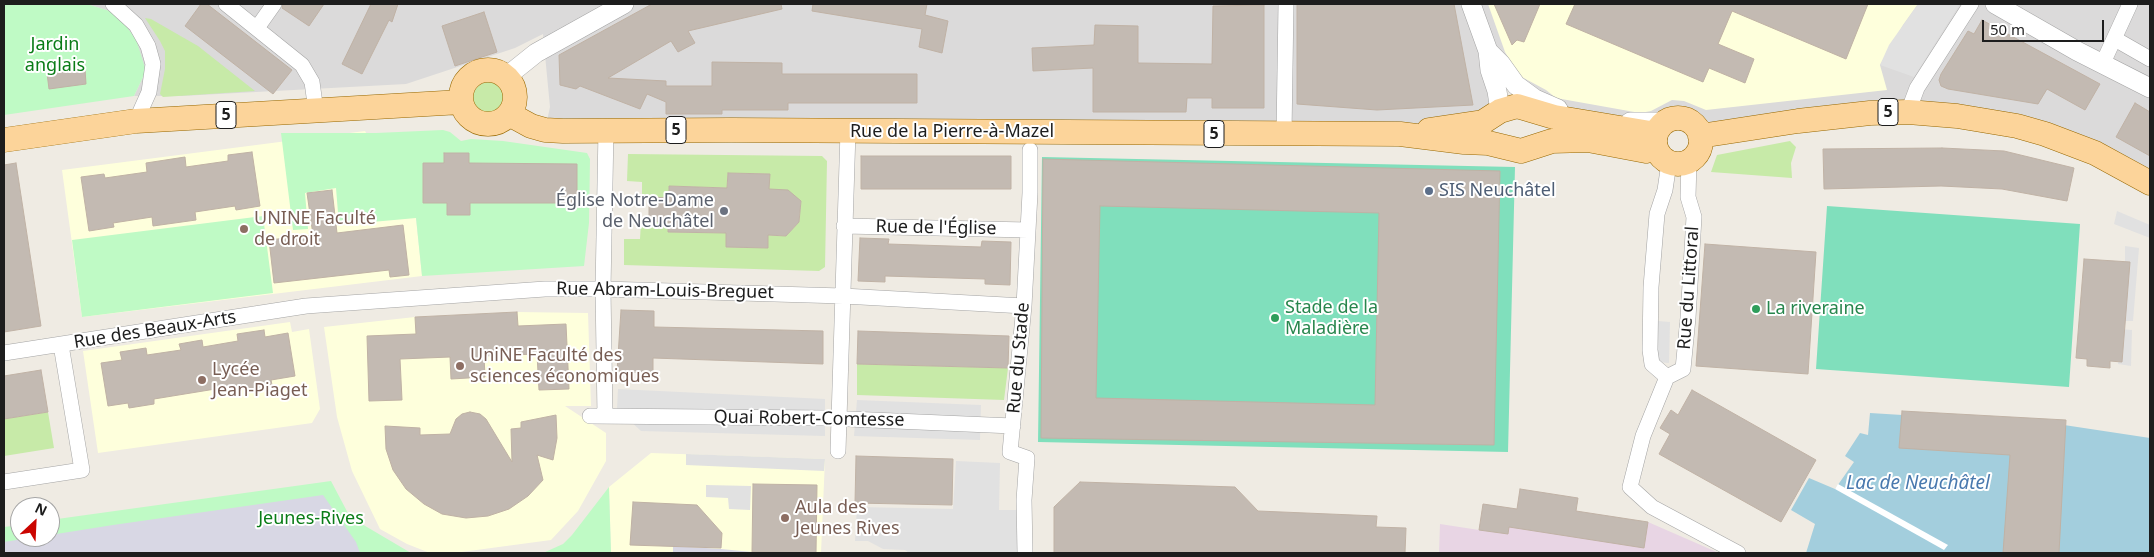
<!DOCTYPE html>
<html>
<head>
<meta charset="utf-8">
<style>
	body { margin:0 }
	#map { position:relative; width:2154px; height:557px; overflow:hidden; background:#efebe3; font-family:"Noto Sans",sans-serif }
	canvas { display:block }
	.frame { position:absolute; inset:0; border:5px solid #1d1d1d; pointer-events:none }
	.north { position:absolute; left:10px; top:497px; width:50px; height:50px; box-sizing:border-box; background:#fff; border:1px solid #a5a5a5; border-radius:50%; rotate:25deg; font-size:14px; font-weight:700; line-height:20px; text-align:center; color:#1d1d1d }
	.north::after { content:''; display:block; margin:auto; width:18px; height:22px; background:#cb0500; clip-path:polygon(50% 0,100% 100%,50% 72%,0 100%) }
	.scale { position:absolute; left:1982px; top:20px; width:122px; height:22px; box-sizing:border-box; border:2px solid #1d1d1d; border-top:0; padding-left:6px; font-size:15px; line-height:18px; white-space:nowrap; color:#1d1d1d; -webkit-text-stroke:4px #fff; paint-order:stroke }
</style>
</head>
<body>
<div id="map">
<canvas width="2154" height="557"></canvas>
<div class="frame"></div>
<div class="north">N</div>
<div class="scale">50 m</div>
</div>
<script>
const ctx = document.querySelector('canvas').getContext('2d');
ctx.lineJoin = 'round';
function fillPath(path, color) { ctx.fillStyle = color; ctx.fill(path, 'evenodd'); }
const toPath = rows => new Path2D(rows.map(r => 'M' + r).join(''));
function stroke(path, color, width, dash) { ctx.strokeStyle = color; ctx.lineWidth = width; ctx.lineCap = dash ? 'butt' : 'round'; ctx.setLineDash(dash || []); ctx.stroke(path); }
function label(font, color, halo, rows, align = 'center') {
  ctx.font = font + ' "Noto Sans",sans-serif'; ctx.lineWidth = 4; ctx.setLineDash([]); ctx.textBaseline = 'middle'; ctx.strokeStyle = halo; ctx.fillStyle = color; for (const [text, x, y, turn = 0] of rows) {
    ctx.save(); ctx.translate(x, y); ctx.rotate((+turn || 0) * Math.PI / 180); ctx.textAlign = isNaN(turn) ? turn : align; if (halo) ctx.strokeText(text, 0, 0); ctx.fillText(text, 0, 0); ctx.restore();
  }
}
fillPath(toPath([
	[87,4,2150,4,2150,183,1957,116,1700,136,1664,122,1557,108,1508,76,1499,101,1464,124,545,130,550,107,543,34,515,48,406,84,181,96,134,96,146,71,116,13]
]), '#dbdada');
fillPath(toPath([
	[1520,489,1578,498,1576,511,1648,522,1719,553,1439,553,1440,524,1479,530,1483,504,1517,509]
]), '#e8d5e4');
fillPath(toPath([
	[1488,4,1918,4,1903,25,1880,65,1887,90,1706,110,1684,101,1672,100,1651,111,1640,113,1556,98,1546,90,1520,76,1505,52],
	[365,131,416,218,422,276,82,317,62,170],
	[517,312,588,313,591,406,565,406,606,433,606,461,578,511,551,540,454,553,430,553,407,544,380,529,352,471,337,417,324,327,415,317],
	[290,322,292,332,309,329,320,409,312,423,98,453,83,351],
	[651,453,825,459,821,553,611,553,609,487]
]), '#feffdc');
fillPath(toPath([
	[145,18,151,19,198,46,255,91,163,97,160,94,165,69,165,51,160,41],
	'473 98a16 16 0 1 1 32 0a16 16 0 1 1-32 0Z',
	[1790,141,1796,147,1791,163,1792,178,1711,172,1717,155],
	[628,154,822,156,827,161,825,267,819,271,624,265,624,239,640,239,641,222,668,222,669,232,726,233,726,247,768,248,768,235,786,236,799,222,801,201,769,189,769,174,728,173,727,188,670,186,669,198,642,197,642,182,627,181],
	[857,364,1008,368,1004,400,857,395],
	[48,412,54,448,4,456,4,419]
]), '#c7eaa8');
fillPath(toPath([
	[4,4,87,4,116,13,136,39,146,71,134,96,4,115],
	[443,130,450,132,461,141,471,139,503,141,587,153,590,159,589,223,584,266,422,276,416,218,339,225,336,188,305,193,308,229,293,230,281,133,376,133],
	[263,216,273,293,82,317,72,240],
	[331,481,350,517,411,553,10,553,4,542,4,527,20,525,20,537,50,537,50,520],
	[609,487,611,553,543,553,563,544,572,535]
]), '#bffac5');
fillPath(toPath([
	[1042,157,1515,167,1508,452,1038,442],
	[1827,206,2080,224,2069,387,1816,369]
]), '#80dfbc');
fillPath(toPath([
	[1918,4,1960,4,1914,77,1880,65,1889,45],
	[2117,211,2150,225,2150,238,2114,224],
	[2125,246,2139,248,2133,321,2125,321],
	[1658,321,1670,322,1669,363,1656,362],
	[2120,329,2132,330,2131,366,2118,364],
	[618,389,825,399,825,436,641,431,617,409],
	[857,400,981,405,980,440,854,436],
	[686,454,825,459,824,471,686,465],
	[956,461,1000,463,999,510,1018,510,1019,553,909,553,905,550,883,549,868,541,855,541,857,507,953,509],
	[706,485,751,486,750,510,729,509,728,498,706,497]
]), '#e1e1e1');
fillPath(toPath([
	[323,495,356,542,360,553,4,553,4,542,35,537,50,537,50,535,113,525],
	[673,546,721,549,752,552,752,553,673,553]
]), '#d8d7e4');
fillPath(toPath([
	[1870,413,2064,425,2150,438,2150,553,1806,553,1815,524,1791,510,1809,478,1835,489,1854,462,1845,456,1860,433,1868,435]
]), '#a3cedd');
fillPath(toPath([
	[1838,484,1948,545,1944,550,1835,489]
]), '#fff');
const building = toPath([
	[201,4,207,4,292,70,273,94,185,26,201,4],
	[283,4,324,4,309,26,282,8,283,4],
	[371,4,398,4,392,22,389,20,362,74,342,64,371,4],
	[652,4,781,4,782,9,688,31,695,43,678,52,671,41,608,78,666,81,666,86,712,86,712,62,782,63,782,74,917,74,917,103,788,103,788,110,722,110,722,114,666,114,666,102,647,94,640,109,580,86,576,89,560,85,559,55,652,4],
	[813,4,927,4,925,15,948,21,942,53,919,47,922,29,812,11,813,4],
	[1297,4,1454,4,1473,105,1377,110,1297,104,1297,4],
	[1494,4,1540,4,1524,42,1517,40,1512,45,1494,4],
	[1575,4,1868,4,1846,59,1732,11,1718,44,1754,59,1745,83,1709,68,1703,82,1566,24,1575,4],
	[1264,5,1264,108,1212,108,1212,98,1187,98,1186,112,1093,112,1093,68,1033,71,1032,48,1094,45,1095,25,1138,26,1138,63,1212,64,1213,6,1264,5],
	[484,12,497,52,455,66,442,26,484,12],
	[1982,20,2100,84,2085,110,2047,89,2038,104,1948,89,1941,86,1939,80,1941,74,1968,31,1974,34,1982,20],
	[85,69,86,84,49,89,47,73,85,69],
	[2135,103,2150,112,2150,156,2116,137,2135,103],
	[1942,148,2004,151,2074,168,2067,201,2002,189,1941,186,1824,189,1823,149,1942,148],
	[252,152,260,206,236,210,235,206,195,212,196,220,153,226,152,217,113,223,114,227,89,231,81,177,104,174,105,178,147,172,146,163,185,157,186,167,228,161,228,155,252,152],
	[444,153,469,153,469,163,577,164,577,203,470,203,470,215,447,215,447,203,423,203,423,163,444,163,444,153],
	[861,156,1011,156,1011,189,861,189,861,156],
	[1043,159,1500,171,1494,445,1041,438,1043,159],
	[1100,206,1379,213,1375,405,1096,398,1100,206],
	[16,163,41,326,4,332,4,165,16,163],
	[728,173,770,174,769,189,788,190,801,201,799,222,786,236,768,235,768,248,726,247,726,233,668,232,668,222,649,221,649,197,669,198,669,186,727,188,728,173],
	[332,190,337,233,403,225,409,275,390,277,389,270,274,283,269,240,313,235,307,193,332,190],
	[860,238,889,239,888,244,981,247,982,241,1011,242,1010,285,985,284,985,279,885,276,885,282,858,281,860,238],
	[1705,244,1816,252,1808,374,1696,366,1705,244],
	[2084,259,2130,262,2122,362,2110,361,2110,368,2087,366,2087,359,2076,358,2084,259],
	[621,310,654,311,654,327,823,331,823,364,653,358,653,373,617,372,621,310],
	[517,312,518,326,566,324,569,389,539,390,537,354,484,356,485,377,451,379,450,357,400,359,402,400,369,401,367,336,416,334,415,317,517,312],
	[264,330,265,337,288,333,295,376,271,380,272,385,247,389,246,384,154,399,154,404,129,408,128,403,108,406,101,363,122,360,120,352,146,348,147,355,181,350,179,344,202,340,203,347,238,341,237,334,264,330],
	[858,331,1009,336,1008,368,857,364,858,331],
	[41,370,48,412,4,419,4,376,41,370],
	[1692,390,1816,460,1781,522,1659,454,1670,434,1660,428,1671,410,1678,415,1692,390],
	[1902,411,2066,420,2059,553,2003,553,2010,455,1899,448,1902,411],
	[470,412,480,414,486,419,512,462,511,429,521,428,521,422,556,415,557,438,553,460,537,455,543,480,528,496,509,509,488,516,466,518,442,514,424,504,406,489,393,470,386,449,385,426,420,428,420,435,450,434,456,419,462,414,470,412],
	[856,456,953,459,952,505,855,503,856,456],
	[1080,482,1235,487,1258,511,1377,516,1376,527,1406,528,1405,553,1054,553,1054,507,1080,482],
	[753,484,817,485,816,553,752,552,753,484],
	[1520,489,1578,498,1576,511,1648,522,1644,548,1509,527,1508,534,1479,530,1483,504,1517,509,1520,489],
	[633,502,697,505,722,533,721,548,630,545,633,502]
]);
fillPath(building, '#c3bab2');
stroke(building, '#c0b2a5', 1);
const minor = toPath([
	[113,4,136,25,148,46,153,64,149,92,136,121],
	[226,4,302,65,312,82,316,111],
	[257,28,274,4],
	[2115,39,2150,59],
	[2102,65,2130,4],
	[1908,112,1917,88,1971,4],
	[1284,134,1286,4],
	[1689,161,1688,197,1694,217,1688,318,1683,369,1667,377,1643,436,1630,487,1652,507,1738,553],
	[844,226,1028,230],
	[4,353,306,306,545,289,603,289,843,296,1024,306],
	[1667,377,1652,364,1650,350,1651,287,1657,214,1665,190,1669,163],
	[590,416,825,418,1013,426],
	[605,416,603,289,606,130],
	[838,451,848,131],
	[4,482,82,470,61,345],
	[1025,553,1024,500,1027,458,1010,452,1024,306,1030,193,1030,150]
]);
const tertiary = toPath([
	[1471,4,1488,51,1490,70,1497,91,1500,111],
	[1995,4,2077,51,2150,88],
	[1488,51,1501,64,1516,85,1535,99,1558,109],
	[506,77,536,53,624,4],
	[1630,122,1664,122]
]);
const primary = toPath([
	'461 97a27 27 0 1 1 54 0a27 27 0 1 1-54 0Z',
	[509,114,531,126,545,130,563,131,731,130,1400,134,1464,142,1488,143,1521,151,1552,141,1588,140],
	'1655 141a23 23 0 1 1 46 0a23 23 0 1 1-46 0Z',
	[1429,130,1483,122,1500,111,1517,106,1554,117,1656,134],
	[1574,135,1588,140,1646,151,1656,148],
	[1700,136,1798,121,1870,113,1908,112,1957,116,2017,126,2045,134,2095,153,2150,183],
	[4,140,136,121,461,102]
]);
stroke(minor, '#a4a4a4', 16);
stroke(tertiary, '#a4a4a4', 20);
stroke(primary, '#976800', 25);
stroke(minor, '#fff', 15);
stroke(tertiary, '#fff', 19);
stroke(primary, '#fcd49a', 24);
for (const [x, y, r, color] of [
	[1429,191,5,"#5c6f8a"],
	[724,211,5,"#6b7280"],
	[244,229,5,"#8d6e63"],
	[1756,309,5,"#2e9e5b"],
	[1275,318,5,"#2e9e5b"],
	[460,366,5,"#8d6e63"],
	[202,380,5,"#8d6e63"],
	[785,518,5,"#8d6e63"]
]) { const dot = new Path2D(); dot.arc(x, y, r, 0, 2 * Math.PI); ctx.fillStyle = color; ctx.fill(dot); stroke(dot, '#fff', 2); }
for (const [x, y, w] of [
	[1888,112,20],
	[226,115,20],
	[676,130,20],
	[1214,134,20]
]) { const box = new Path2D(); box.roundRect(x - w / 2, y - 13.5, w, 27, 4); ctx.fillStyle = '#fff'; ctx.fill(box); stroke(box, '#1d1d1d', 1); }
label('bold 16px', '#1d1d1d', null, [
	["5",1888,112],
	["5",226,115],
	["5",676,130],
	["5",1214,134]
]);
label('18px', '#0a7c17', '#fff', [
	["Jardin",55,45],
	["anglais",55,66],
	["Jeunes-Rives",311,519]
]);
label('18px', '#1d1d1d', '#fff', [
	["Rue de la Pierre-à-Mazel",952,132],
	["Rue de l'Église",936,228,1],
	["Rue du Littoral",1689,288,-86],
	["Rue Abram-Louis-Breguet",665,291,1],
	["Rue des Beaux-Arts",155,330,-9],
	["Rue du Stade",1019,358,-85],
	["Quai Robert-Comtesse",809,419,1]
]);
label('18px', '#4e5e75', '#fff', [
	["SIS Neuchâtel",1439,191]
], 'left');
label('18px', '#5b616d', '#fff', [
	["Église Notre-Dame",714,201],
	["de Neuchâtel",714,222]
], 'right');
label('18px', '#785e54', '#fff', [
	["UNINE Faculté",254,219],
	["de droit",254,240],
	["UniNE Faculté des",470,356],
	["sciences économiques",470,377],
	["Lycée",212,370],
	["Jean-Piaget",212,391],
	["Aula des",795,508],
	["Jeunes Rives",795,529]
], 'left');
label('18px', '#27864d', '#fff', [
	["Stade de la",1285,308],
	["Maladière",1285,329],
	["La riveraine",1766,309]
], 'left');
label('italic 19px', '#4979ae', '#fff', [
	["Lac de Neuchâtel",1918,484]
]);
</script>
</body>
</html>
